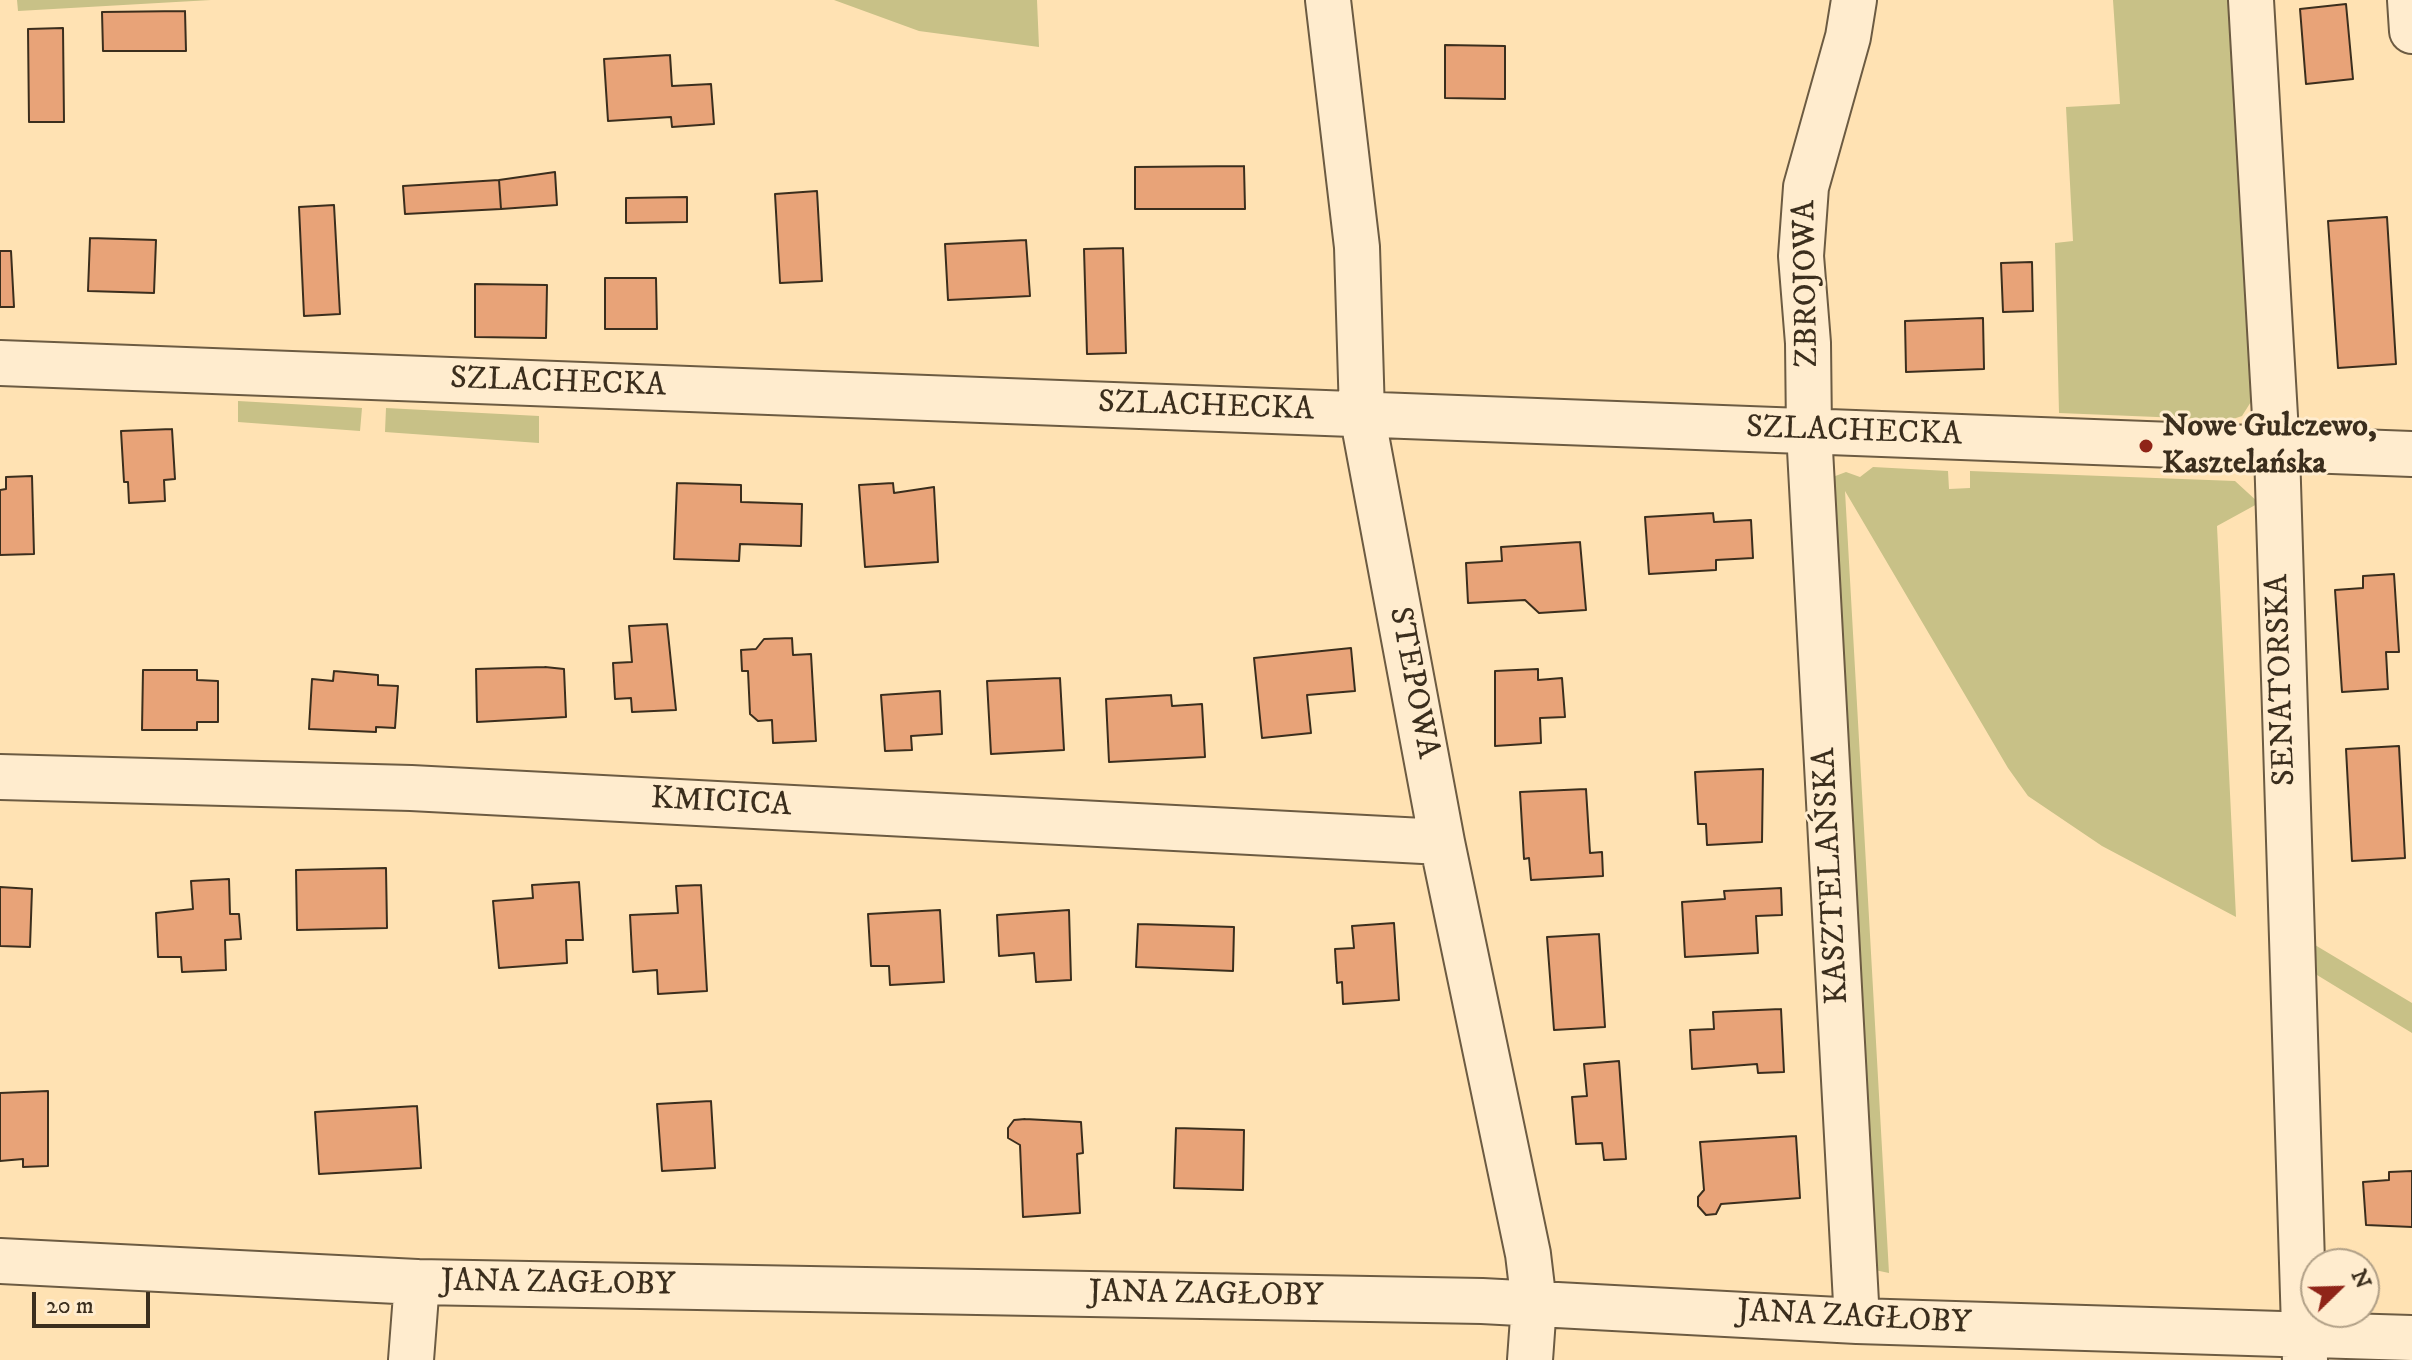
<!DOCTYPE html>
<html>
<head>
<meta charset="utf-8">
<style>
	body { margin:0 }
	#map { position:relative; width:2412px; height:1360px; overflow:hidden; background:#ffe2b3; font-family:"IM FELL DW Pica",serif }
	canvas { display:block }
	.north { position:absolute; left:2300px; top:1248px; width:80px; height:80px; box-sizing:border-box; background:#ffecce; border:2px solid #b1a087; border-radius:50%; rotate:67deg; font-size:22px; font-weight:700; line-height:32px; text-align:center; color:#3b2e1d }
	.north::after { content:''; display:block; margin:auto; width:28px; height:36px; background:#8f2418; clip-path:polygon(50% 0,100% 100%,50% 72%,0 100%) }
	.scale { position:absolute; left:32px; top:1292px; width:118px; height:36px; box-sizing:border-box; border:4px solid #3b2e1d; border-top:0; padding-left:10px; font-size:24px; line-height:28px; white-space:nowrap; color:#3b2e1d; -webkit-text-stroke:6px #ffecce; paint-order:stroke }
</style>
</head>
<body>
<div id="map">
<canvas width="2412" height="1360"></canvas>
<div class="north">N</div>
<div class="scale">20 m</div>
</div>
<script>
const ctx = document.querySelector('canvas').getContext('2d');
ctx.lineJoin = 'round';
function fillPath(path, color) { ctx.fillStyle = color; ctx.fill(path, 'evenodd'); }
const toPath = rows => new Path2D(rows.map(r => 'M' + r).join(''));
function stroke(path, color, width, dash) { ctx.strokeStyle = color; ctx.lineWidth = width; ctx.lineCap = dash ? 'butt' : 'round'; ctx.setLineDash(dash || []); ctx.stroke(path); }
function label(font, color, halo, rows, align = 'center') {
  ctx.font = font + ' "IM FELL DW Pica",serif'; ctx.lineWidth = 6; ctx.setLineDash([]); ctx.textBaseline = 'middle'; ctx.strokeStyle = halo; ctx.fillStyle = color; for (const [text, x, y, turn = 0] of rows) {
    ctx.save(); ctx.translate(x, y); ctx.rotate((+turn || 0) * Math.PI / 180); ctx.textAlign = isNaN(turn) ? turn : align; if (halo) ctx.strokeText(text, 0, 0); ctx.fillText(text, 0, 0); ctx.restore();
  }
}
fillPath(toPath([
	[17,0,211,0,18,11],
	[834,0,1037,0,1039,47,919,31],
	[2113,0,2232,0,2259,389,2242,416,2230,420,2059,413,2055,243,2073,241,2066,107,2120,104],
	[238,401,362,408,360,431,238,422],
	[386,408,539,416,539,443,385,432],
	[1873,467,1948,471,1949,489,1970,488,1970,471,2235,481,2259,503,2217,526,2236,917,2102,846,2028,796,2008,768,1845,491,1889,1273,1870,1269,1830,478,1846,472,1860,477],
	[2315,945,2412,1003,2412,1033,2317,975]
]), '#c8c187');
const building = toPath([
	[2346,4,2353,79,2306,84,2300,9,2346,4],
	[185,11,186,51,103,51,102,12,185,11],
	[63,28,64,122,29,122,28,29,63,28],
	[1445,45,1505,46,1505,99,1445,98,1445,45],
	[670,55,672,86,711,84,714,124,672,127,671,117,608,121,604,59,670,55],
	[1244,166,1245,209,1135,209,1135,167,1244,166],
	[555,172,557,205,501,209,499,180,555,172],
	[499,180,501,209,405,214,403,186,499,180],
	[817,191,822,281,780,283,775,194,817,191],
	[687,197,687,222,626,223,626,198,687,197],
	[334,205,340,314,304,316,299,207,334,205],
	[2387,217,2396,364,2338,368,2328,221,2387,217],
	[90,238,156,240,154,293,88,291,90,238],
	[1026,240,1030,296,948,300,945,244,1026,240],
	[1123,248,1126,353,1087,354,1084,249,1123,248],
	[0,251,11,251,14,307,0,307,0,251],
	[2032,262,2033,311,2003,312,2001,263,2032,262],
	[605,278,656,278,657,329,605,329,605,278],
	[475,284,547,285,546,338,475,337,475,284],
	[1983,318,1984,369,1906,372,1905,321,1983,318],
	[172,429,175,479,164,480,165,501,129,503,128,482,124,482,121,431,172,429],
	[32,476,34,554,0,555,0,490,6,489,6,477,32,476],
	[677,483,741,485,741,502,802,504,801,546,740,544,739,561,674,559,677,483],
	[893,483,894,493,934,487,938,562,865,567,859,485,893,483],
	[1713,513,1714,522,1751,520,1753,558,1716,560,1716,570,1649,574,1645,517,1713,513],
	[1580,542,1586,610,1539,613,1525,600,1468,603,1466,563,1502,561,1501,547,1580,542],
	[2394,574,2399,652,2386,652,2388,689,2342,692,2335,590,2363,588,2363,576,2394,574],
	[667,624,676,710,632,712,631,698,615,699,613,663,632,662,629,626,667,624],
	[792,638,793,655,811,654,816,741,773,743,772,720,758,721,750,714,748,671,742,671,741,650,756,649,764,639,792,638],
	[1351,648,1355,691,1307,695,1311,733,1262,738,1254,658,1351,648],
	[545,667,564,669,566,717,477,722,476,669,545,667],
	[1538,669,1538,680,1562,678,1565,717,1540,718,1541,743,1495,746,1495,671,1538,669],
	[143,670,197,670,197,680,218,681,218,722,197,722,197,730,142,730,143,670],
	[334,671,378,675,378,685,398,686,395,728,376,727,376,732,309,729,312,679,333,681,334,671],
	[1060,678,1064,750,991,754,987,681,1060,678],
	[940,691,942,734,911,736,912,750,885,751,881,695,940,691],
	[1171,695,1172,706,1202,704,1205,757,1109,762,1106,699,1171,695],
	[2399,746,2405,858,2352,861,2346,749,2399,746],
	[1763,769,1762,842,1707,845,1706,824,1698,824,1695,772,1763,769],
	[1586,789,1590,853,1602,852,1603,876,1531,880,1529,858,1524,859,1520,792,1586,789],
	[386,868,387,928,297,930,296,870,386,868],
	[229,879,230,914,239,914,241,939,225,940,226,970,182,972,181,957,158,957,156,913,193,909,191,881,229,879],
	[579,882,583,940,566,940,567,963,499,968,493,901,533,898,532,885,579,882],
	[701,885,707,991,658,994,657,970,633,972,630,915,678,913,676,886,701,885],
	[0,887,32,889,30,947,0,946,0,887],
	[1781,888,1782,915,1756,916,1758,953,1685,957,1682,902,1725,899,1724,891,1781,888],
	[940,910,944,982,890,985,889,966,871,966,868,914,940,910],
	[1069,910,1071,980,1036,982,1034,953,999,956,997,915,1069,910],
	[1394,923,1399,1000,1343,1004,1342,982,1337,983,1335,949,1354,948,1352,926,1394,923],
	[1138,924,1234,927,1233,971,1136,967,1138,924],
	[1599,934,1605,1027,1554,1030,1547,937,1599,934],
	[1781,1009,1784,1072,1758,1073,1757,1064,1692,1069,1690,1030,1714,1029,1713,1012,1781,1009],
	[1619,1061,1626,1159,1604,1160,1602,1143,1576,1144,1572,1097,1587,1096,1584,1064,1619,1061],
	[48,1091,48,1166,23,1167,23,1159,0,1161,0,1093,48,1091],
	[711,1101,715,1168,662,1171,657,1104,711,1101],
	[417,1106,421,1168,319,1174,315,1112,417,1106],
	[1025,1119,1081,1122,1083,1153,1077,1154,1080,1213,1023,1217,1020,1145,1008,1138,1008,1128,1014,1120,1025,1119],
	[1176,1128,1244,1130,1243,1190,1174,1188,1176,1128],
	[1796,1136,1800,1198,1721,1204,1716,1214,1706,1215,1698,1206,1698,1197,1704,1190,1700,1142,1796,1136],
	[2412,1171,2412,1227,2366,1225,2363,1182,2389,1180,2389,1172,2412,1171]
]);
fillPath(building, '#e8a378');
stroke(building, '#3b2e1d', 2);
const minor = toPath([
	[1328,0,1357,247,1362,414,1442,842,1528,1254,1534,1304,1530,1360],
	[1854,0,1848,37,1806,187,1801,256,1808,343,1809,431,1857,1321],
	[2251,0,2277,451,2305,1360],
	[2410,0,2412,31],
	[0,363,2412,454],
	[0,777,411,788,1442,842],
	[0,1261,417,1282,1482,1301,1857,1321,2412,1338],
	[411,1360,417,1282]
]);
stroke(minor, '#6c5b42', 48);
stroke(minor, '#ffecce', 44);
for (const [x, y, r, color] of [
	[2146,446,8,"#8f2418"]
]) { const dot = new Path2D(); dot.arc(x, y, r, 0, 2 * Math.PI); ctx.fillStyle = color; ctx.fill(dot); stroke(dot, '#ffecce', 3); }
label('32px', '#3b2e1d', '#ffecce', [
	["ZBROJOWA",1808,284,-91],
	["SZLACHECKA",558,384,2],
	["SZLACHECKA",1206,408,2],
	["SZLACHECKA",1854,433,2],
	["SENATORSKA",2283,680,-92],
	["STEPOWA",1412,683,79],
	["KMICICA",721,804,3],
	["KASZTELAŃSKA",1833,876,-93],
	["JANA ZAGŁOBY",558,1285,1],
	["JANA ZAGŁOBY",1206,1296,1],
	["JANA ZAGŁOBY",1854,1319,3]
]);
label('bold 32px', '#3b2e1d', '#ffecce', [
	["Nowe Gulczewo,",2162,428],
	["Kasztelańska",2162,465]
], 'left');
</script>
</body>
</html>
